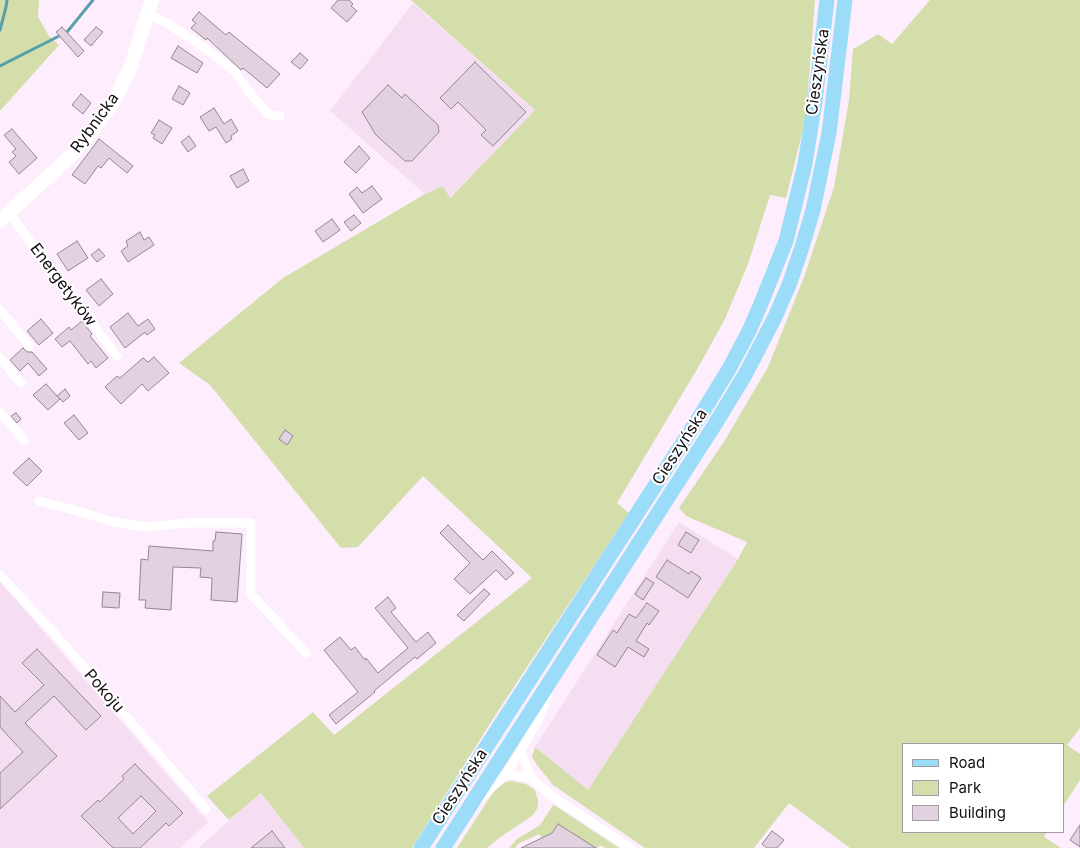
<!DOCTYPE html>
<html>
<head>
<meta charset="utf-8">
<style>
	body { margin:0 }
	#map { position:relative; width:1080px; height:848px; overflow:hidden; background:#feedfc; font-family:Inter,sans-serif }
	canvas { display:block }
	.legend { position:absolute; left:902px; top:743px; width:162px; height:90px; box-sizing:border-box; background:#fff; border:1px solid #a19fa1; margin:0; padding:6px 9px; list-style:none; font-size:15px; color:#140f14 }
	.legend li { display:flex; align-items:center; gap:10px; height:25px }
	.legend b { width:25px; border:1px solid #a19fa1 }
</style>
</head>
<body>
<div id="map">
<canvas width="1080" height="848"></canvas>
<ul class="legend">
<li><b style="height:6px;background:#9bddf9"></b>Road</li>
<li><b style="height:14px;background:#d4deab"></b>Park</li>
<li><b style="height:14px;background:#e2d2e0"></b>Building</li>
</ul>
</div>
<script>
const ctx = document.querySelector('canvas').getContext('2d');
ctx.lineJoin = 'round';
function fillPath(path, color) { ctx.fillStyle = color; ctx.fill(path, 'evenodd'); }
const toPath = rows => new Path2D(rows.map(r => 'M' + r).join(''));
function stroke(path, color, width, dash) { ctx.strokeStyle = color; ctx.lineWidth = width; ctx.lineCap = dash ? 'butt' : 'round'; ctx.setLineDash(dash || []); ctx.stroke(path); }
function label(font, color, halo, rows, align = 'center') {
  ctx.font = font + ' Inter,sans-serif'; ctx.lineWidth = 4; ctx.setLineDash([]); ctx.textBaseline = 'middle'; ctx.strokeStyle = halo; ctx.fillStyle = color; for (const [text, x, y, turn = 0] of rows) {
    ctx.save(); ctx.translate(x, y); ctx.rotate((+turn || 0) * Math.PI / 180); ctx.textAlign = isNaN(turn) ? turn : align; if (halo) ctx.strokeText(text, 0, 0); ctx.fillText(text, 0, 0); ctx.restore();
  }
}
fillPath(toPath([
	[413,3,535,110,449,198,443,186,425,194,330,111],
	[679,522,738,559,588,791,535,747],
	[0,581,208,822,180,848,0,848],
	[261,793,304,848,198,848]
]), '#f5def2');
fillPath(toPath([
	[0,0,39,0,38,17,49,36,59,45,0,111],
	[411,0,815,0,806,117,786,198,770,195,748,264,725,319,699,366,617,503,629,513,498,711,412,848,304,848,261,793,229,820,207,796,313,712,334,735,532,578,423,476,358,547,341,548,210,385,179,363,283,278,425,194,443,186,450,198,535,110],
	[930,0,1080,0,1080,728,1067,745,1080,754,1080,780,1064,805,1064,744,904,744,904,832,1047,832,1044,837,1061,848,850,848,789,803,754,848,645,848,553,785,537,765,532,757,535,747,588,790,738,559,747,542,686,516,679,508,725,440,768,367,804,277,834,187,849,100,853,49,862,44,878,34,892,44],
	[512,781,526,784,535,790,538,800,538,805,537,809,532,816,499,838,487,848,457,848,496,788,506,782],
	[553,805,554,805,619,848,605,848,600,845,598,848,596,848,552,833,542,838,539,834,518,844,515,848,509,848,517,839,540,825]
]), '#d4deab');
stroke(toPath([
	[0,30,6,7,7,0],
	[0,66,67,32,93,0]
]), '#599fad', 3);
const building = toPath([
	[338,0,349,0,353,4,351,6,357,11,347,22,331,8,338,0],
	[199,12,226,35,229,32,280,74,267,88,243,68,241,70,207,38,206,40,191,28,196,23,192,20,199,12],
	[62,27,84,51,78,57,56,32,62,27],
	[96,27,103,32,91,46,84,40,96,27],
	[178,46,203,63,197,73,171,58,178,46],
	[300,53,308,60,300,69,291,62,300,53],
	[475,62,526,112,493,146,481,135,486,130,458,102,451,109,440,98,475,62],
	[388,85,402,98,405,94,438,125,439,132,412,161,405,161,376,135,362,112,388,85],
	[179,86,190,93,183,105,172,99,179,86],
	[81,94,91,103,83,114,72,105,81,94],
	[214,108,224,124,231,119,238,131,231,136,232,139,226,143,216,127,209,131,200,117,214,108],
	[159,120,172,128,162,144,153,138,155,135,151,133,159,120],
	[12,129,37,158,19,174,9,162,16,156,12,152,16,149,4,135,12,129],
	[189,136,196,146,188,152,181,142,189,136],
	[99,139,133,166,127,173,109,158,101,168,98,166,85,184,72,175,99,139],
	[359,146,370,158,356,173,344,162,359,146],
	[243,169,249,181,237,188,230,176,243,169],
	[372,186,382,199,363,213,349,194,357,187,362,193,372,186],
	[354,215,361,223,351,231,344,222,354,215],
	[332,219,340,230,323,242,315,231,332,219],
	[140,232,144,240,149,237,154,245,128,262,121,251,128,246,126,241,140,232],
	[77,241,88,258,68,271,57,254,77,241],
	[99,249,105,256,97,262,91,255,99,249],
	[101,279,113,294,99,306,86,290,101,279],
	[128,313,138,326,148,319,155,329,147,335,145,332,125,348,110,327,128,313],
	[41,319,53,333,39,345,27,331,41,319],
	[82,321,92,334,90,336,108,358,96,368,91,361,88,364,70,341,62,347,55,339,69,327,71,330,82,321],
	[23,348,27,352,32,352,47,369,39,376,28,363,20,371,10,360,23,348],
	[154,357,169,373,148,391,142,384,121,404,105,387,117,376,120,378,143,358,148,362,154,357],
	[46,384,60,399,48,410,33,395,46,384],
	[65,389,70,396,63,402,57,396,65,389],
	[16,413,21,419,17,423,11,416,16,413],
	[74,415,88,433,79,440,64,423,74,415],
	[285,430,293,436,287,445,279,439,285,430],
	[29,458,42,471,27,486,13,473,29,458],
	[448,525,483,560,492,551,514,573,506,580,496,570,470,594,454,579,470,563,440,533,448,525],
	[216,532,242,534,237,602,211,600,212,578,200,577,201,568,173,567,171,610,145,608,146,600,139,600,141,559,148,560,149,546,213,551,213,541,215,541,216,532],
	[686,532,699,540,691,553,678,545,686,532],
	[667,560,689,574,691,571,701,578,688,598,656,577,667,560],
	[646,578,654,583,643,600,635,594,646,578],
	[484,589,490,594,464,621,457,615,484,589],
	[103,592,120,593,119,608,102,607,103,592],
	[388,597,396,608,391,612,416,642,428,632,436,643,417,659,415,657,374,691,375,692,336,724,329,715,358,692,324,650,340,637,351,650,355,647,365,660,366,658,378,673,408,648,375,608,388,597],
	[647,603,659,611,649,625,647,623,636,641,649,649,644,657,628,647,615,667,597,655,613,630,617,633,629,614,636,618,647,603],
	[37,649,101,716,86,730,54,696,25,723,57,756,0,809,0,773,23,752,0,727,0,696,15,712,44,685,22,663,37,649],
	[135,764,183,813,169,826,166,823,140,848,113,848,81,816,98,800,100,802,124,779,122,776,135,764],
	[141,796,156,811,133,834,118,818,141,796],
	[558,824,596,848,521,848,552,833,558,824],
	[1080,825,1080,847,1070,840,1080,825],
	[272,831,285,848,251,848,272,831],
	[772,831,784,840,777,848,767,848,762,844,772,831]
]);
fillPath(building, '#e2d2e0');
stroke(building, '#958693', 1);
stroke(toPath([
	[148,14,167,23,212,53,235,72,248,91,268,114,280,116],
	[9,213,117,356],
	[0,310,30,346],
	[0,358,21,383],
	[0,413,24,440],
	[39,501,78,511,110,521,144,527,188,523,251,523,251,594,306,653],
	[0,575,54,633,206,809],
	[521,750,531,778,552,796,630,848],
	[506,774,531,778],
	[480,799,506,774,514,762,540,717,547,696]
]), '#fff', 9);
stroke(toPath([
	[0,221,74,153,100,121,116,97,130,69,152,0]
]), '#fff', 14);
stroke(toPath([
	[421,848,702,413,729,369,749,331,760,306,786,241,805,164,815,101,827,0],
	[443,848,712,429,745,375,775,317,789,285,802,247,813,210,829,133,845,0]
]), '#9bddf9', 15);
label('16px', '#140f14', '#fff', [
	["Cieszyńska",818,72,-82],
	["Rybnicka",95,123,-54],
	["Energetyków",63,285,53],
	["Cieszyńska",680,447,-57],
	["Pokoju",104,691,49],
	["Cieszyńska",460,787,-57]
]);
</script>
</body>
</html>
